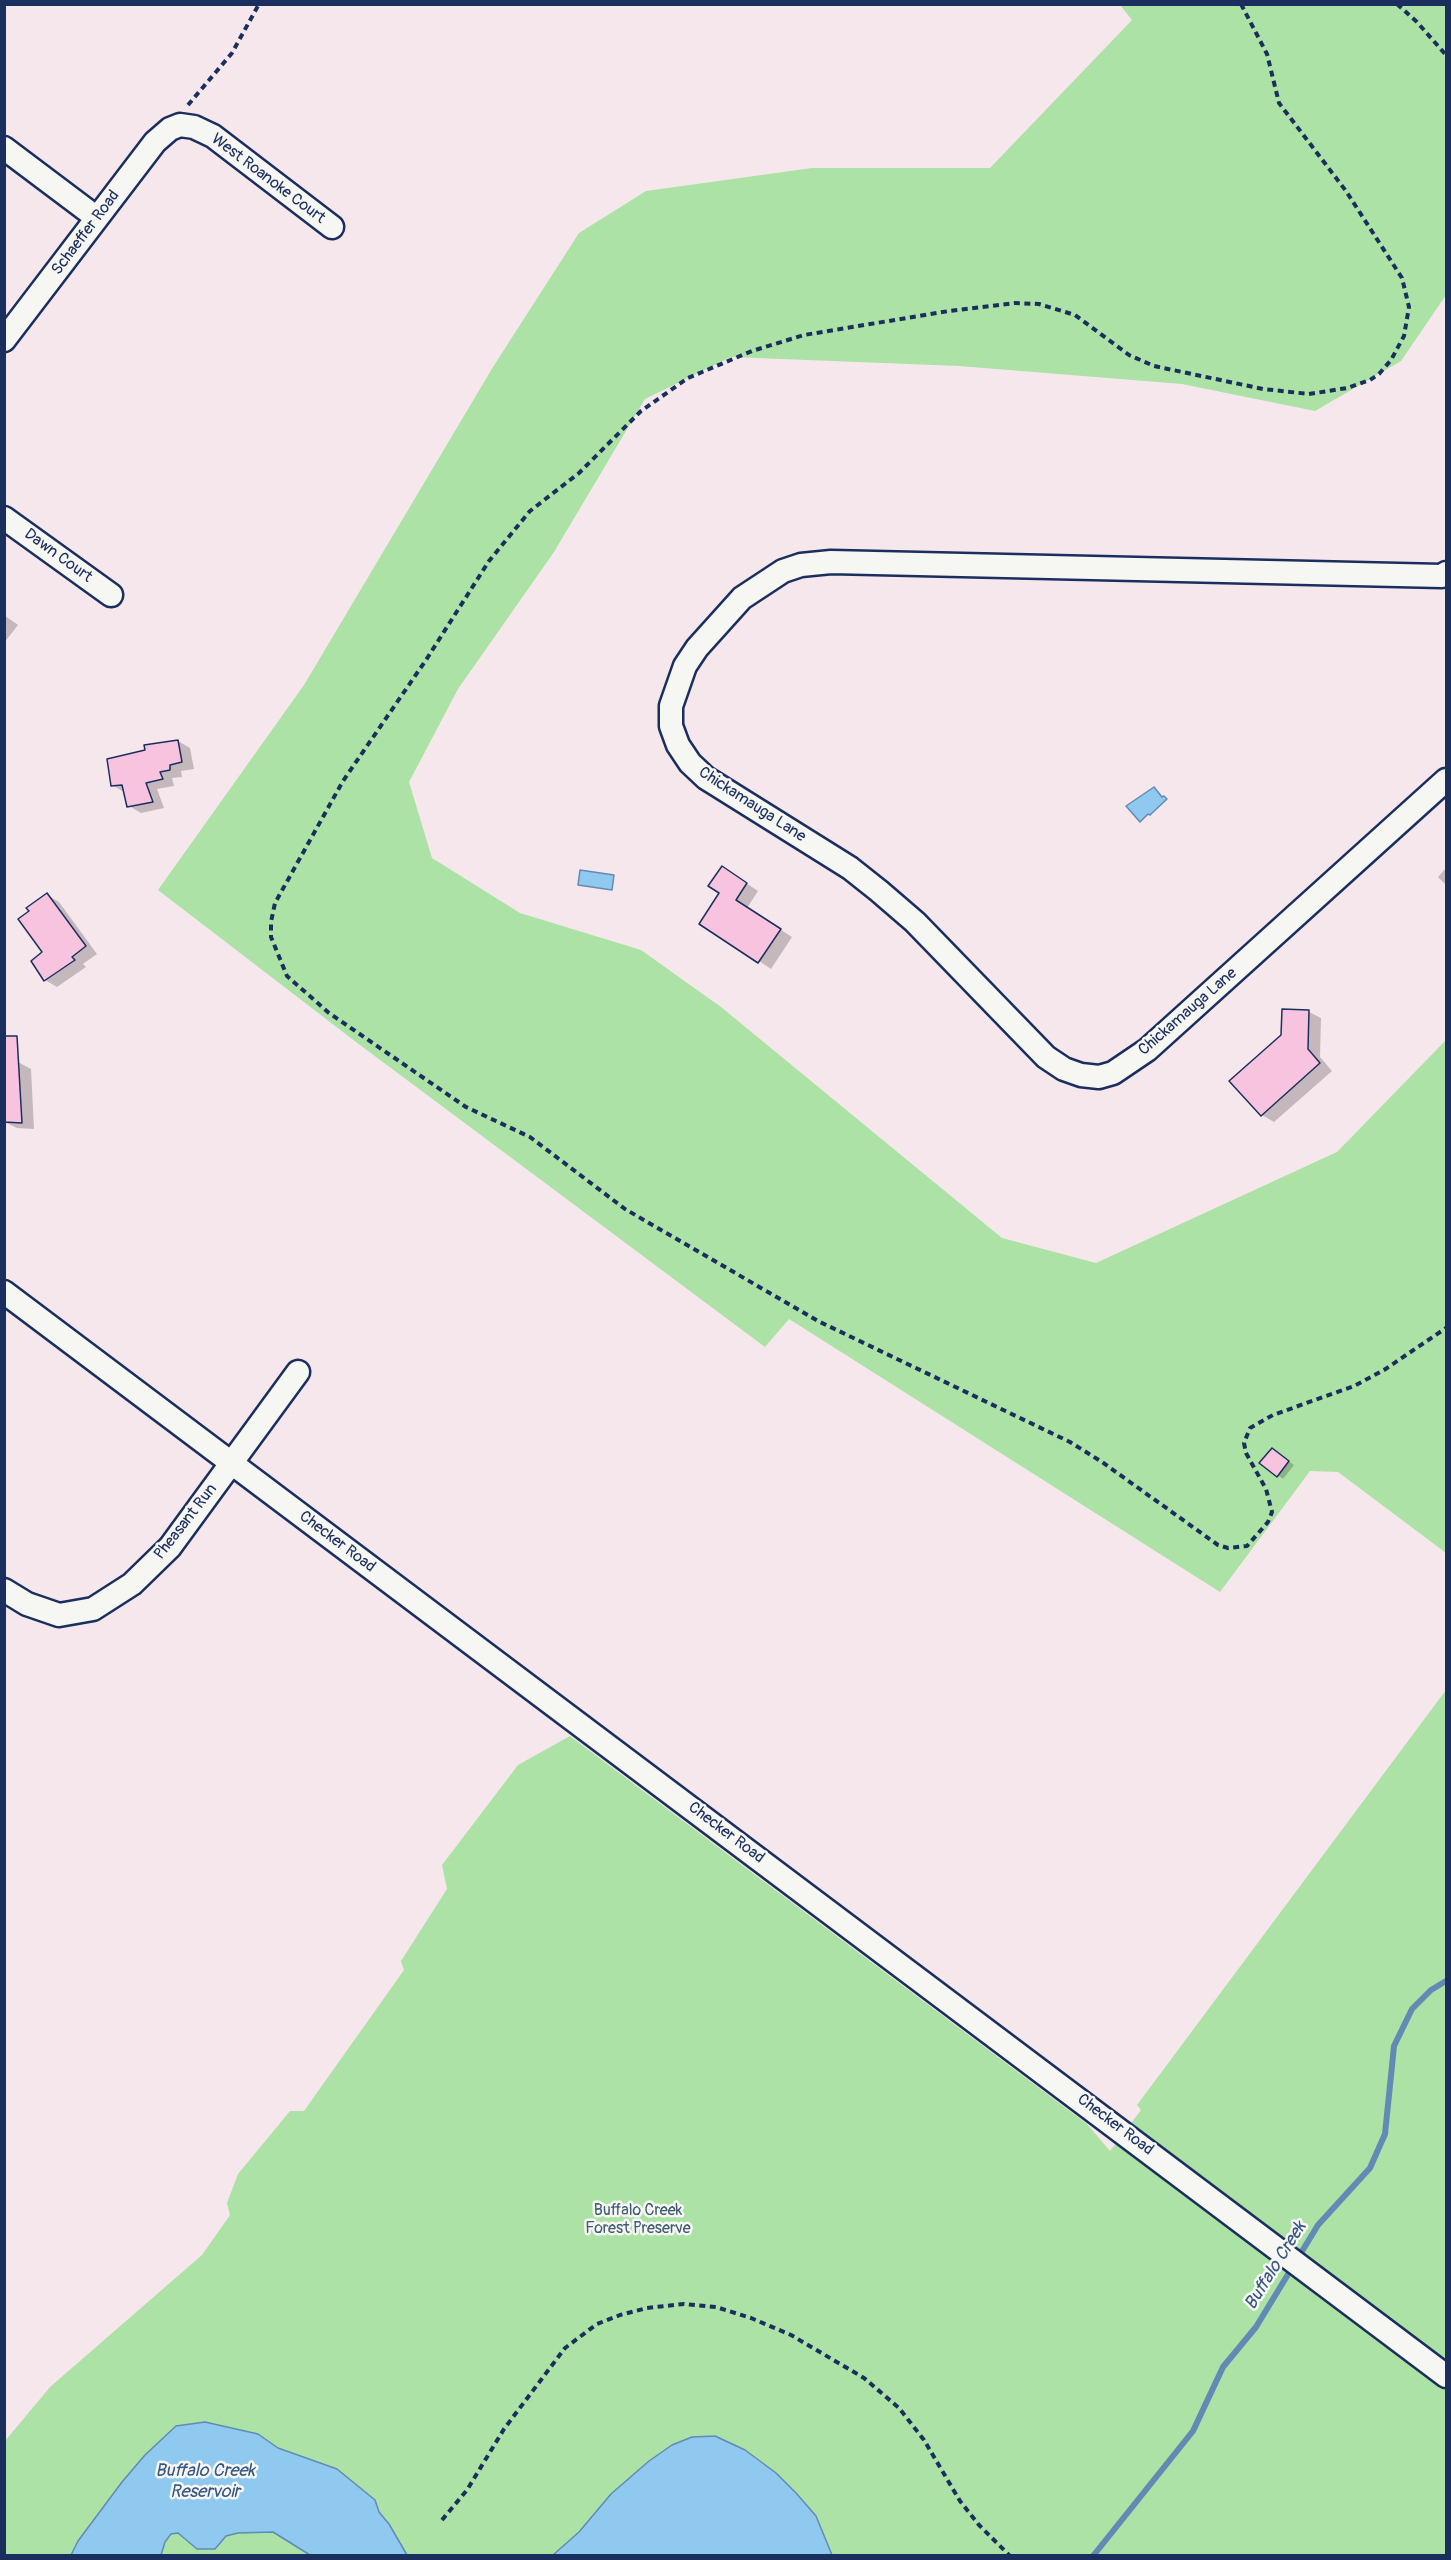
<!DOCTYPE html>
<html>
<head>
<meta charset="utf-8">
<style>
	body { margin:0 }
	#map { position:relative; width:1451px; height:2560px; overflow:hidden; background:#f6e7ec; font-family:Pangolin,sans-serif }
	canvas { display:block }
	.frame { position:absolute; inset:0; border:6px solid #1b2f5e; pointer-events:none }
</style>
</head>
<body>
<div id="map">
<canvas width="1451" height="2560"></canvas>
<div class="frame"></div>
</div>
<script>
const ctx = document.querySelector('canvas').getContext('2d');
ctx.lineJoin = 'round';
function fillPath(path, color) { ctx.fillStyle = color; ctx.fill(path, 'evenodd'); }
const toPath = rows => new Path2D(rows.map(r => 'M' + r).join(''));
function stroke(path, color, width, dash) { ctx.strokeStyle = color; ctx.lineWidth = width; ctx.lineCap = dash ? 'butt' : 'round'; ctx.setLineDash(dash || []); ctx.stroke(path); }
function label(font, color, halo, rows, align = 'center') {
  ctx.font = font + ' Pangolin,sans-serif'; ctx.lineWidth = 5; ctx.setLineDash([]); ctx.textBaseline = 'middle'; ctx.strokeStyle = halo; ctx.fillStyle = color; for (const [text, x, y, turn = 0] of rows) {
    ctx.save(); ctx.translate(x, y); ctx.rotate((+turn || 0) * Math.PI / 180); ctx.textAlign = isNaN(turn) ? turn : align; if (halo) ctx.strokeText(text, 0, 0); ctx.fillText(text, 0, 0); ctx.restore();
  }
}
fillPath(toPath([
	[1120,5,1446,5,1446,295,1401,361,1315,411,1182,384,959,366,731,357,645,399,554,552,458,689,409,782,432,858,520,913,641,950,721,1007,1002,1238,1096,1263,1337,1152,1446,1040,1446,1553,1338,1472,1310,1471,1220,1592,789,1319,765,1347,356,1042,158,890,304,685,493,367,579,233,646,191,812,168,990,168,1132,20],
	[1446,1690,1446,2555,5,2556,5,2441,50,2387,202,2255,230,2215,227,2203,238,2174,290,2111,304,2111,404,1970,401,1961,447,1889,442,1865,518,1765,570,1736,1087,2124,1110,2151,1141,2110,1137,2105]
]), '#ace2a5');
const water = toPath([
	[1154,787,1162,797,1164,796,1167,799,1150,815,1148,814,1140,822,1126,806,1154,787],
	[580,870,614,875,612,890,578,885,580,870],
	[205,2422,258,2434,278,2448,337,2469,375,2500,379,2512,389,2524,407,2555,310,2555,273,2532,238,2533,226,2536,215,2549,197,2549,178,2533,171,2534,165,2542,161,2555,71,2555,78,2541,122,2482,145,2455,176,2426,205,2422],
	[715,2436,745,2450,776,2473,796,2493,816,2516,832,2555,553,2555,579,2532,611,2494,649,2461,672,2445,692,2437,715,2436]
]);
fillPath(water, '#8fc9ef');
stroke(water, '#618bb5', 1.5);
fillPath(toPath([
	[4,615,18,625,4,643],
	[178,741,190,748,194,769,181,771,182,777,172,778,174,786,157,789,164,808,141,813,129,806,124,792,112,785],
	[1446,868,1446,885,1438,877],
	[734,875,758,891,747,908,792,937,771,969,701,923],
	[47,895,59,902,97,954,83,964,86,967,57,987,45,980],
	[1309,1012,1321,1018,1320,1057,1332,1071,1274,1122,1262,1115],
	[4,1060,18,1062,31,1069,34,1129,17,1128,4,1122],
	[1277,1453,1294,1465,1283,1479,1278,1475]
]), '#0003');
stroke(toPath([
	[1093,2556,1193,2431,1223,2367,1256,2327,1318,2225,1370,2168,1385,2134,1394,2046,1412,2009,1431,1990,1446,1981]
]), '#618bb5', 6);
const building = toPath([
	[178,740,182,762,170,765,170,770,160,772,163,779,146,783,153,802,127,807,122,785,111,786,107,759,145,750,144,745,178,740],
	[722,866,747,883,736,900,781,929,758,963,699,924,719,893,708,886,722,866],
	[47,893,86,946,72,957,75,960,44,981,31,961,42,952,18,919,29,911,26,908,47,893],
	[1282,1009,1309,1010,1308,1049,1320,1063,1261,1116,1229,1081,1281,1035,1282,1009],
	[4,1036,17,1036,22,1123,4,1122,4,1036],
	[1272,1448,1289,1461,1277,1477,1259,1463,1272,1448]
]);
fillPath(building, '#f7c3df');
stroke(building, '#1b2f5e', 1.5);
const minor = toPath([
	[4,148,97,218],
	[4,340,155,142,170,129,180,125,194,127,213,136,332,227],
	[4,518,111,595],
	[1446,573,1442,576,831,562,801,565,783,571,742,598,697,648,685,666,671,706,671,726,678,745,690,763,706,778,850,868,879,891,915,922,1046,1057,1064,1069,1081,1075,1099,1077,1113,1073,1147,1050,1446,780],
	[4,1292,1446,2376],
	[4,1590,27,1604,59,1615,93,1609,132,1584,170,1547,298,1372]
]);
stroke(minor, '#1b2f5e', 27);
stroke(toPath([
	[1241,4,1267,54,1279,103,1346,191,1402,278,1409,307,1404,336,1391,360,1379,374,1370,380,1347,388,1309,394,1263,389,1154,366,1129,355,1075,315,1039,304,1015,303,949,311,804,335,752,351,688,378,641,411,579,473,530,511,489,561,426,660,343,781,275,903,271,922,271,937,287,976,329,1013,466,1107,530,1137,625,1209,818,1321,1070,1442,1102,1462,1218,1545,1228,1548,1247,1546,1268,1522,1272,1512,1266,1489,1246,1453,1244,1443,1250,1428,1273,1415,1354,1386,1384,1370,1446,1328],
	[1397,4,1417,22,1446,55],
	[188,105,232,53,259,4],
	[442,2520,467,2490,504,2429,565,2348,597,2324,620,2315,647,2308,684,2304,716,2307,751,2318,791,2335,864,2378,899,2408,924,2440,960,2501,979,2525,1010,2556]
]), '#1b2f5e', 4, [6, 4.5]);
stroke(minor, '#f6f6f2', 22);
label('16px', '#1b2f5e', '#f6f6f2', [
	["West Roanoke Court",268,179,37],
	["Schaeffer Road",86,233,-53],
	["Dawn Court",58,556,36],
	["Chickamauga Lane",752,805,33],
	["Chickamauga Lane",1188,1012,-41],
	["Pheasant Run",186,1522,-52],
	["Checker Road",337,1542,37],
	["Checker Road",726,1833,37],
	["Checker Road",1115,2125,37]
]);
label('16px', '#3f5c70', '#f6f6f2', [
	["Buffalo Creek",638,2211],
	["Forest Preserve",638,2229]
]);
label('italic 18px', '#385682', '#f6f6f2', [
	["Buffalo Creek",1276,2266,-58],
	["Buffalo Creek",205,2471],
	["Reservoir",205,2492]
]);
</script>
</body>
</html>
